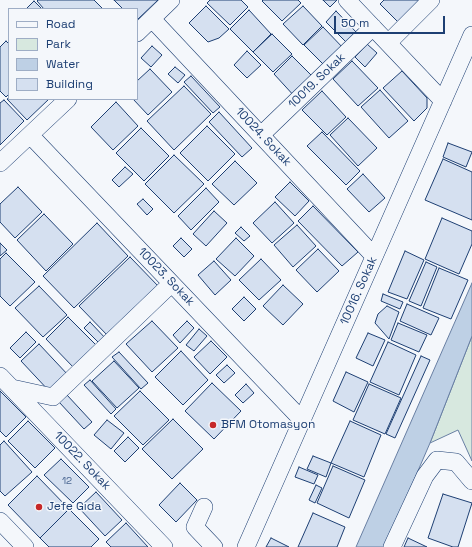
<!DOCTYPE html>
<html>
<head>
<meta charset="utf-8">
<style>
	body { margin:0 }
	#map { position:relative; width:472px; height:547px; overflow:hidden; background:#f4f7fb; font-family:"Space Grotesk",sans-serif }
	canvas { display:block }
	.legend { position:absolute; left:8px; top:8px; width:130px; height:92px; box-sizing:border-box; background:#f4f7fb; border:1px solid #9eadc5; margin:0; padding:5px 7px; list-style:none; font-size:12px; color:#1d3f73 }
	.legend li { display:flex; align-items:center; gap:8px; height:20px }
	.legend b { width:20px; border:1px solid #9eadc5 }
	.scale { position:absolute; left:334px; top:16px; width:111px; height:18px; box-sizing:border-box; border:2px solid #1d3f73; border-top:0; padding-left:5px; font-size:12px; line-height:14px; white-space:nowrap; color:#1d3f73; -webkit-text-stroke:3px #f4f7fb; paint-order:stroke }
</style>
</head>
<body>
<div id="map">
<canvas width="472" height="547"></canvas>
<ul class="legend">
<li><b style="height:5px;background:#f4f7fb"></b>Road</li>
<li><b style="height:11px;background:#d7e8df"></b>Park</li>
<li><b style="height:11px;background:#bed0e5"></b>Water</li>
<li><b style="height:11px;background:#d5e0f0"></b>Building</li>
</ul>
<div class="scale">50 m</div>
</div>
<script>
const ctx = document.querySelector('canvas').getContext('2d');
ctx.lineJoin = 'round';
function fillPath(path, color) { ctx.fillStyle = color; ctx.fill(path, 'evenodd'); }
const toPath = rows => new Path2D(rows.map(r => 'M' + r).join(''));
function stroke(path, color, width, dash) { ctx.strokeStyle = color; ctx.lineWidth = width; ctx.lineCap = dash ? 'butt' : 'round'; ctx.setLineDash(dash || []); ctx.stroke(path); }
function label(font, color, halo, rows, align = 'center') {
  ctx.font = font + ' "Space Grotesk",sans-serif'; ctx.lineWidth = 3; ctx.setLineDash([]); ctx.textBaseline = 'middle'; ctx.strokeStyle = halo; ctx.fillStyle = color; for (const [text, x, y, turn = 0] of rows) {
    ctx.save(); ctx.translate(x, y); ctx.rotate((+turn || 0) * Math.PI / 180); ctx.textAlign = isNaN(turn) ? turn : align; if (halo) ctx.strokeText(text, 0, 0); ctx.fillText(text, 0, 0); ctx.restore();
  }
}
const green = toPath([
	[472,336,472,461,458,430,430,443,472,336]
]);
fillPath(green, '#d7e8df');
stroke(green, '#687fa3', 1);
const water = toPath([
	[472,283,472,336,430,443,385,547,356,547,472,283]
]);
fillPath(water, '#bed0e5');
stroke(water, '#687fa3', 1);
const building = toPath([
	[38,0,94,0,103,9,44,9,37,1,38,0],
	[114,0,158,0,137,20,137,9,123,9,114,0],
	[210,0,241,0,248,7,230,25,207,3,210,0],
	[263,0,298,0,301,3,282,21,262,1,263,0],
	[323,0,337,0,330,7,323,0],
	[384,0,419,0,421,2,400,24,380,4,384,0],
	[34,1,41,8,40,9,26,9,34,1],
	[206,6,229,29,219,38,208,42,189,23,206,6],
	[303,6,322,26,303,45,283,24,303,6],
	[249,10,271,34,253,52,230,29,249,10],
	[336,11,357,33,347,43,326,22,336,11],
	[323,27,345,50,327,68,304,45,323,27],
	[272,34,292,54,273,72,253,52,272,34],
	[6,41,9,44,9,94,6,97,0,91,0,47,6,41],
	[367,44,377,53,365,67,355,57,367,44],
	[152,46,162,55,151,67,141,58,152,46],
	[247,51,261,65,247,78,234,65,247,51],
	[292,56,315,79,296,98,274,74,292,56],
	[352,61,378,88,358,106,333,79,352,61],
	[175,67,185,75,178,83,168,74,175,67],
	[150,69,172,92,148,115,133,99,137,99,137,81,150,69],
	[402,71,427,98,427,108,414,121,383,88,402,71],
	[191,76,220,107,213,113,184,82,191,76],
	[184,86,211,114,174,150,147,121,184,86],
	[380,90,408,121,389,138,361,107,380,90],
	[322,91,346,117,327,135,302,110,322,91],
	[9,98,9,99,49,99,27,120,7,99,9,98],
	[4,100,24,121,0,145,0,103,4,100],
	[116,102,138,126,113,150,91,127,116,102],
	[219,112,252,148,242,157,209,122,219,112],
	[348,118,377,148,358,166,330,135,348,118],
	[207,126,235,154,208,181,180,153,207,126],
	[141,128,169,156,144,181,116,153,141,128],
	[322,132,360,171,346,185,307,146,322,132],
	[448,143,472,152,466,167,443,157,448,143],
	[174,155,204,184,174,213,145,184,174,155],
	[443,159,472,172,472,220,425,200,443,159],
	[235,161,257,183,234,205,212,184,235,161],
	[125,167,133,174,119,187,112,180,125,167],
	[363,174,385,198,369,212,347,189,363,174],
	[290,182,309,201,295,216,275,197,290,182],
	[18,187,42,212,15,238,0,222,0,204,18,187],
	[206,188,219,202,191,230,178,216,206,188],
	[143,199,153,209,147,215,137,204,143,199],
	[275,202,294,223,272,243,253,223,275,202],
	[313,206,358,252,342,266,298,221,313,206],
	[214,211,227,223,206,246,193,234,214,211],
	[44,214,73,244,46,271,17,240,44,214],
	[442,218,472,231,472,244,459,274,425,259,442,218],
	[97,223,128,256,74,308,43,276,97,223],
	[297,225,316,246,293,267,274,245,297,225],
	[241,227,250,236,244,241,235,233,241,227],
	[181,238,192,249,184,257,173,246,181,238],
	[236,238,254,256,235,276,216,259,236,238],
	[0,243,7,250,0,256,0,243],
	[318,249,339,271,317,292,296,270,318,249],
	[405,251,424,260,407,299,388,292,405,251],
	[6,253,35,282,10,306,0,296,0,259,6,253],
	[130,257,160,288,109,337,79,306,130,257],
	[261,259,281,280,259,300,239,280,261,259],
	[214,261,231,280,215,295,198,275,214,261],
	[426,262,437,267,421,306,409,301,426,262],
	[439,268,468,280,451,319,423,308,439,268],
	[283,285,303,304,283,325,263,306,283,285],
	[39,286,67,315,43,337,15,308,39,286],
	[383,294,403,302,400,309,381,301,383,294],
	[244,297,256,309,244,321,232,309,244,297],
	[407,304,439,318,431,335,400,321,407,304],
	[387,306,399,312,389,339,375,323,378,314,387,306],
	[68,317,98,347,75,369,46,339,68,317],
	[152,321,178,348,152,372,126,344,152,321],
	[187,321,194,328,180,343,173,335,187,321],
	[90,322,108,341,102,346,84,328,90,322],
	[398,323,427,335,419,352,391,340,398,323],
	[199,329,207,336,194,351,186,345,199,329],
	[26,332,36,342,20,358,10,348,26,332],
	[368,333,385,340,373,366,356,358,368,333],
	[211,341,227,357,210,374,194,357,211,341],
	[388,342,416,355,399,395,370,382,388,342],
	[39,344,69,376,51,393,21,361,39,344],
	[181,351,208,380,183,405,155,377,181,351],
	[119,352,148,383,141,389,112,357,119,352],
	[421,356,430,360,395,438,386,434,421,356],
	[114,361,139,388,117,408,92,381,114,361],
	[227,365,235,373,224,383,216,375,227,365],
	[346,372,368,382,354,412,333,401,346,372],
	[90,380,116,409,111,414,84,385,90,380],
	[212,383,241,411,214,439,185,411,212,383],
	[246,384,254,393,243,403,235,395,246,384],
	[369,384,401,398,385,434,353,420,369,384],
	[0,391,26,417,6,437,0,431,0,391],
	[140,391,169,420,143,445,114,416,140,391],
	[67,395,92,422,84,429,59,402,67,395],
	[173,419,203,449,172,479,142,449,173,419],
	[107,420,124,433,111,449,94,435,107,420],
	[28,421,55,448,35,468,8,441,28,421],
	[350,421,381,435,364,477,331,463,350,421],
	[128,437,139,448,125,462,114,451,128,437],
	[4,441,32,472,5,496,0,491,0,445,4,441],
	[313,456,331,463,326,477,307,469,313,456],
	[61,459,89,487,73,503,44,475,61,459],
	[333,466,365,480,349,518,317,503,333,466],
	[299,467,318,475,314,484,295,477,299,467],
	[37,476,69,509,40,538,8,505,37,476],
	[180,483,197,500,176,522,159,505,180,483],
	[316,485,322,488,315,503,309,500,316,485],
	[96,492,122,520,105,536,79,508,96,492],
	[443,494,472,503,458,547,453,547,428,538,443,494],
	[69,509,99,539,91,547,49,547,40,538,69,509],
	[313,513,345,527,337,547,298,547,313,513],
	[126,523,148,547,111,547,106,542,126,523],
	[271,538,289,547,266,547,271,538],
	[408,538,427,547,404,547,408,538]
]);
fillPath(building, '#d5e0f0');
stroke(building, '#1d3f73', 1);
const minor = toPath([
	[347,0,443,101],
	[152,19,374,256],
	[137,33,171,0],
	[388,43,431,0],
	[30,135,302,420],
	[261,135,373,27],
	[0,163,68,99],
	[0,376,164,547],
	[12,388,53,397,171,284],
	[204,507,195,527,214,547],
	[0,521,25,547],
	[246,547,472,35],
	[392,547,425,476,437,460,456,462,472,481]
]);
stroke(minor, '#1d3f73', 18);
stroke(minor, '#f4f7fb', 17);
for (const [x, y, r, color] of [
	[213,425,4,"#c62828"],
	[39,507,4,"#c62828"]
]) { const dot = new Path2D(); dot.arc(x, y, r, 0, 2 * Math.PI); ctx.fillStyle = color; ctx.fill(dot); stroke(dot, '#f4f7fb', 1.5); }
label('10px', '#4b6792', null, [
	["12",67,481]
]);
label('12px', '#1d3f73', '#f4f7fb', [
	["10019. Sokak",317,81,-44],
	["10024. Sokak",263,137,47],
	["10023. Sokak",166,277,46],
	["10016. Sokak",359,291,-66],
	["10022. Sokak",82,461,46]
]);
label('12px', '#1d3f73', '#f4f7fb', [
	["BFM Otomasyon",221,425],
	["Jefe Gıda",47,507]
], 'left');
</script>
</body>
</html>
